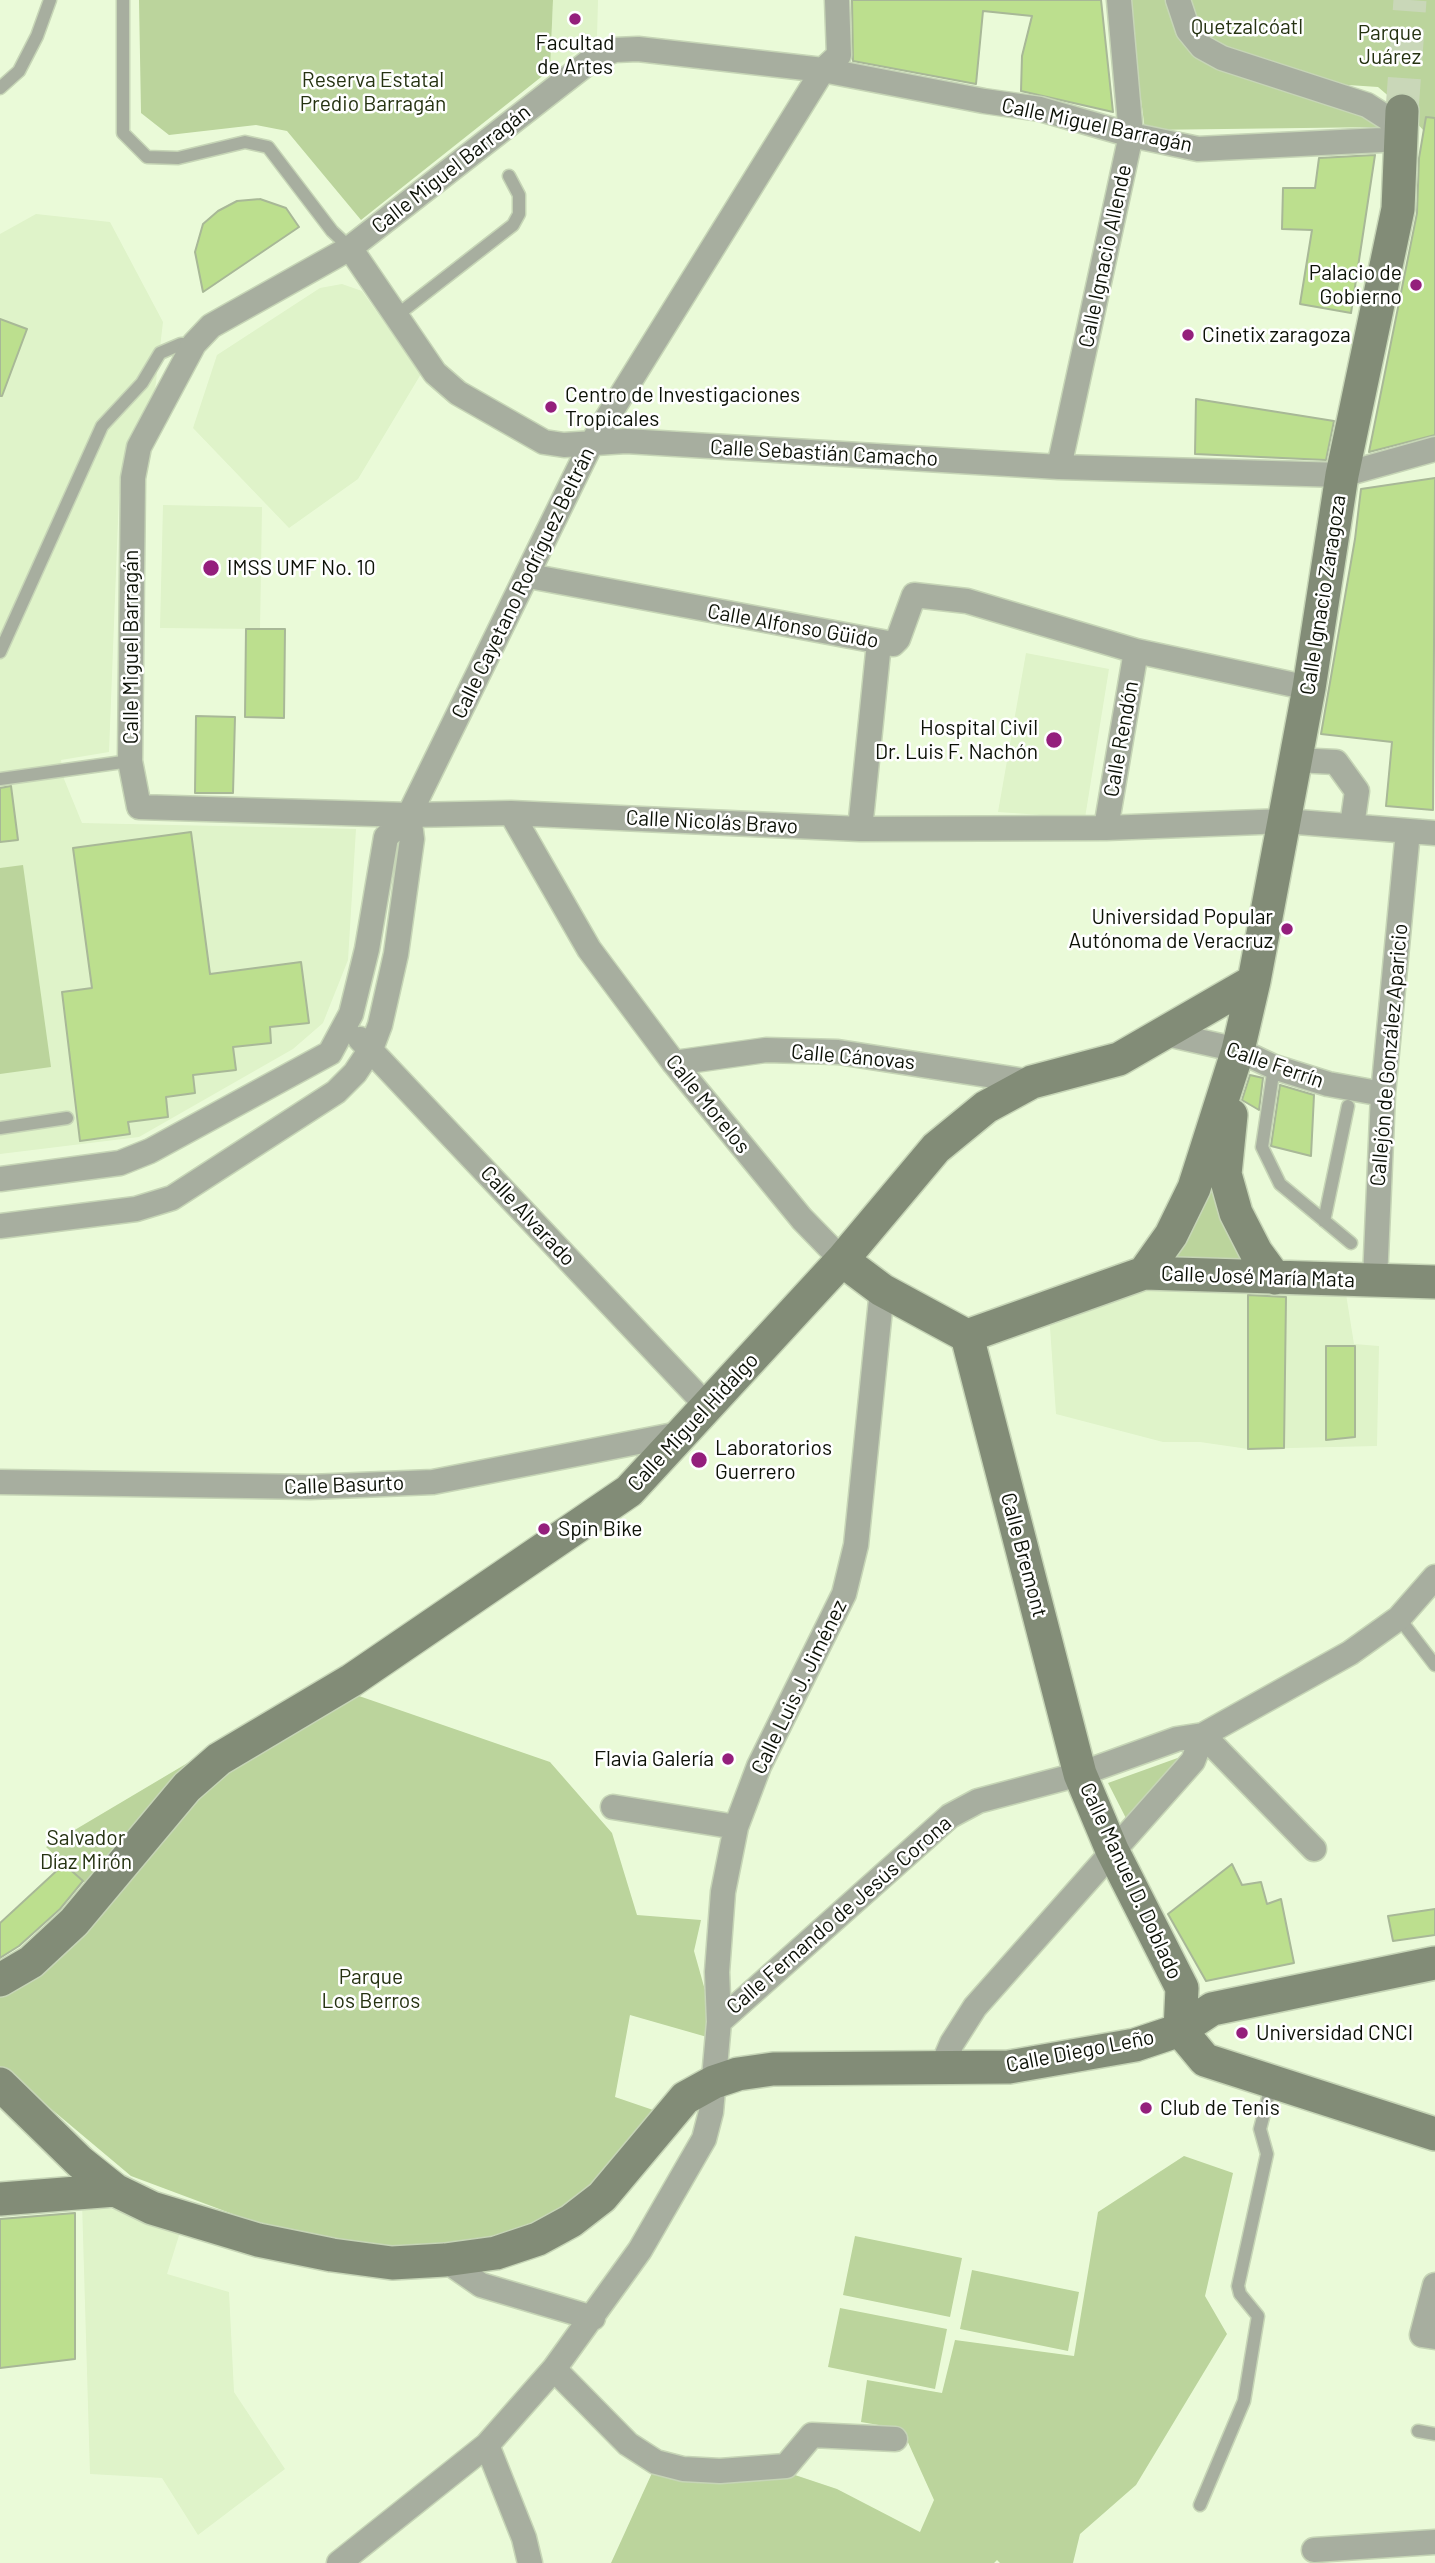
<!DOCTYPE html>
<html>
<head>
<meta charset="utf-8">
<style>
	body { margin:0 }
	canvas { display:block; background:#eafad8 }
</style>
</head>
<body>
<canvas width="1435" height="2563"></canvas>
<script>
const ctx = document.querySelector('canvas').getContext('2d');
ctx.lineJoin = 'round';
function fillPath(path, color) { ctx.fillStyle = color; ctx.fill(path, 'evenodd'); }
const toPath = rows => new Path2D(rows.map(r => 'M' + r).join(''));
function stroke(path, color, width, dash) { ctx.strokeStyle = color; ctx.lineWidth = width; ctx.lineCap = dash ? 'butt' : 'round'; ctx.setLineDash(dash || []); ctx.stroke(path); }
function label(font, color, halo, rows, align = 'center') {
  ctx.font = font + ' Barlow,sans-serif'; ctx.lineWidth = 5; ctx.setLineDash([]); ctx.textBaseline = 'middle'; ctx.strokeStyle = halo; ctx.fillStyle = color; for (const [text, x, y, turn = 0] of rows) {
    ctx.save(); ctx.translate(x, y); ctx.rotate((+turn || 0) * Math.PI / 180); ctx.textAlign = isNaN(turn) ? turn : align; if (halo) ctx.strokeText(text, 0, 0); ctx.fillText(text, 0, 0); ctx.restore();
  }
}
fillPath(toPath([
	[553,0,598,0,597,38,550,70],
	[36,214,110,222,163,322,151,424,119,495,109,752,61,760,64,779,82,823,356,829,348,960,323,1023,293,1049,139,1137,0,1154,0,234],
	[342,284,362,291,421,374,358,479,289,528,193,428,217,355,320,288],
	[163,505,262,507,260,629,160,628],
	[1026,653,1109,669,1085,818,998,812],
	[1198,1288,1346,1294,1354,1344,1379,1346,1377,1446,1248,1449,1200,1442,1163,1442,1056,1414,1049,1313,1137,1290],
	[82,2202,182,2226,167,2274,229,2292,234,2392,285,2469,198,2535,162,2478,90,2474]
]), '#dff3c9');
fillPath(toPath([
	[139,0,553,0,550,70,361,220,287,131,256,125,169,135,141,113],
	[1128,0,1174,0,1194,40,1355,104,1382,127,1145,130],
	[1182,0,1435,0,1435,131,1424,131,1406,111,1378,87,1333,84,1217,49,1187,15],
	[23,865,51,1067,0,1074,0,868],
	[1210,1170,1252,1266,1166,1258],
	[359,1696,550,1762,612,1833,637,1915,701,1920,694,1951,710,2008,707,2037,630,2015,615,2097,659,2112,557,2229,353,2259,131,2176,0,2066,0,1992,222,1768],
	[1197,1751,1131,1828,1108,1783],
	[201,1755,86,1884,46,1847],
	[1184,2156,1233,2173,1205,2296,1227,2334,1136,2485,1080,2534,1073,2563,1000,2563,997,2560,994,2563,611,2563,652,2473,792,2474,837,2489,920,2532,934,2500,902,2429,861,2422,867,2380,942,2393,955,2340,1074,2356,1098,2212],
	[855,2236,962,2258,950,2317,843,2295],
	[972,2270,1079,2292,1068,2351,960,2329],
	[840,2308,947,2329,935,2389,828,2367]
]), '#bbd49c');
const building = toPath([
	[852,0,1101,0,1113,112,1021,91,1022,56,1032,16,983,11,976,84,853,61,852,0],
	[1426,117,1435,118,1435,435,1369,452,1417,213,1419,158,1426,117],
	[1375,155,1351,313,1300,304,1312,230,1282,229,1283,188,1315,188,1319,158,1375,155],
	[260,199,286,208,299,227,203,292,195,252,203,224,218,211,237,201,260,199],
	[0,319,27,329,2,396,0,396,0,319],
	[1196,399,1334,421,1326,460,1195,454,1196,399],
	[1435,478,1433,810,1386,806,1392,742,1321,734,1355,539,1361,489,1435,478],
	[246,629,285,629,284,718,245,717,246,629],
	[196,716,235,717,233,793,195,793,196,716],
	[11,786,18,840,0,842,0,788,11,786],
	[191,832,210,974,301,962,309,1023,270,1027,271,1043,233,1047,236,1070,193,1075,195,1093,166,1097,168,1117,128,1122,130,1134,80,1141,62,992,92,988,73,848,191,832],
	[1250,1075,1263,1078,1259,1110,1242,1100,1250,1075],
	[1280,1085,1314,1095,1311,1156,1271,1146,1280,1085],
	[1248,1295,1286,1297,1284,1448,1248,1449,1248,1295],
	[1326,1346,1355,1346,1355,1437,1326,1440,1326,1346],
	[64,1864,83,1881,60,1909,19,1946,0,1958,0,1923,64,1864],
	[1232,1864,1242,1885,1261,1882,1267,1904,1281,1899,1294,1963,1206,1981,1168,1914,1232,1864],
	[1435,1909,1435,1935,1393,1941,1388,1916,1435,1909],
	[75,2213,75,2359,0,2368,0,2219,75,2213]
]);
fillPath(building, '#bcdf8e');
stroke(building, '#a8b897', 2);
stroke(toPath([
	[1402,111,1410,0]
]), '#c9d7b8', 33, [33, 17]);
const lane = toPath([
	[123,0,123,133,147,157,178,158,245,142,268,147,332,231,350,248],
	[0,88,19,71,37,36,50,0],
	[396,316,513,225,519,214,519,195,509,176],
	[0,652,102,426,142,383,160,353,181,344,193,344],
	[0,779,130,761],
	[1274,1067,1262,1147,1280,1184,1351,1243],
	[0,1128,67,1118],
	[1324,1221,1348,1106],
	[1399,1618,1435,1665],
	[1418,2431,1435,2434],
	[1200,2505,1244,2401,1258,2316,1240,2294,1238,2286,1267,2154,1260,2129,1272,2082]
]);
const street = toPath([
	[1178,0,1188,30,1202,47,1222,58,1367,105,1392,121],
	[1402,139,1198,149,1131,135,1040,109,984,101,823,70,638,49,615,50,594,58,350,248,211,326,194,344,139,447,133,478,130,761,139,807,409,815,511,813,860,829,1106,828,1285,821,1435,833],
	[350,248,435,373,458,393,544,442,564,445,626,441,1059,467,1342,475,1435,449],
	[1059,467,1131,135,1119,0],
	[529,576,893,644,898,639,914,595,967,601,1136,651,1309,688],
	[1295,760,1336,762,1357,791,1352,826],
	[511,813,589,949,674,1063,802,1219,842,1260],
	[1106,828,1136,651],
	[860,829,879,643],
	[1167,1034,1238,1050,1274,1067,1328,1084,1383,1094],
	[360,1039,708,1407],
	[674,1063,766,1050,838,1052,1032,1082],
	[0,1179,120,1163,150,1151,330,1053,351,1014,367,949,386,837,409,815,591,444,823,70,839,55,837,0],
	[0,1226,136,1209,172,1198,336,1092,355,1073,371,1049,380,1025,396,954,412,839,409,815],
	[1375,1280,1383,1094,1408,831],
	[0,1482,310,1487,433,1482,684,1433],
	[613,1807,736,1827],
	[719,2022,950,1816,978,1801,1080,1774,1177,1739,1203,1735,1350,1653,1399,1618,1435,1577],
	[941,2069,952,2043,975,2007,1193,1761,1203,1735,1314,1849],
	[445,2260,481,2285,593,2318],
	[1435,2285,1422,2335,1435,2337],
	[554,2369,628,2444,656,2462,683,2469,720,2471,786,2466,812,2435,895,2439],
	[487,2445,524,2538,530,2563],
	[1314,2550,1435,2542],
	[339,2563,487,2445,554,2369,640,2250,704,2139,711,2112,719,2022,717,1972,723,1892,736,1827,759,1766,844,1594,856,1545,882,1290]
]);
const secondary = toPath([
	[1231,1115,1225,1174,1236,1213,1256,1252,1275,1278],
	[842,1260,882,1290,967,1336],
	[1144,1273,1171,1235,1194,1188,1238,1050,1254,981,1309,688,1342,475,1398,209,1402,111],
	[967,1336,1080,1774,1112,1850,1182,1988,1180,2030],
	[967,1336,1144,1273,1435,1282],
	[0,1980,31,1962,74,1922,187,1787,219,1759,352,1680,629,1491,842,1260,936,1148,986,1107,1032,1082,1119,1059,1254,981],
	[1180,2030,1205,2060,1435,2134],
	[0,2084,80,2162,115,2190,152,2208,258,2240,332,2255,392,2263,445,2260,496,2253,538,2239,571,2221,602,2197,685,2098,714,2082,738,2074,773,2069,1009,2067,1135,2045,1180,2030,1212,2009,1435,1963],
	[0,2199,115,2190]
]);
stroke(lane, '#c6d5b6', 15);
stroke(street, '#c6d5b6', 27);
stroke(secondary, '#c6d5b6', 36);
stroke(lane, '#a7ae9f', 12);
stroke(street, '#a7ae9f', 24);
stroke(secondary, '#828c77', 33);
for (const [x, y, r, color] of [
	[575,19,7,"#941f7c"],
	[1416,285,7,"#941f7c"],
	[1188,335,7,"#941f7c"],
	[551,407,7,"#941f7c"],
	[211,568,9,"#941f7c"],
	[1054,740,9,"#941f7c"],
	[1287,929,7,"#941f7c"],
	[699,1460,9,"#941f7c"],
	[544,1529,7,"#941f7c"],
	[728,1759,7,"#941f7c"],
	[1242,2033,7,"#941f7c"],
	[1146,2108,7,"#941f7c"]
]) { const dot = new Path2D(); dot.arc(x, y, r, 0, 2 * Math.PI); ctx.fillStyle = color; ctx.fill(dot); stroke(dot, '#fff', 2.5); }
label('21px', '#253211', '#fff', [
	["Quetzalcóatl",1247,27],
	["Parque",1390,33],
	["Juárez",1390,57],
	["Reserva Estatal",373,80],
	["Predio Barragán",373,104],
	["Salvador",86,1838],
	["Díaz Mirón",86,1862],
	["Parque",371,1977],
	["Los Berros",371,2001]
]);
label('21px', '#0c1106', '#fff', [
	["Facultad",575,43,"center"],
	["de Artes",575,67,"center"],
	["Palacio de",1402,273,"right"],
	["Gobierno",1402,297,"right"],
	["Cinetix zaragoza",1202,335],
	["Centro de Investigaciones",565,395],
	["Tropicales",565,419],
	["IMSS UMF No. 10",227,568],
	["Hospital Civil",1038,728,"right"],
	["Dr. Luis F. Nachón",1038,752,"right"],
	["Universidad Popular",1273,917,"right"],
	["Autónoma de Veracruz",1273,941,"right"],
	["Laboratorios",715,1448],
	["Guerrero",715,1472],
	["Spin Bike",558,1529],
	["Flavia Galería",714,1759,"right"],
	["Universidad CNCI",1256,2033],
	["Club de Tenis",1160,2108]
], 'left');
label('21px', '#0c1106', '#fff', [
	["Calle Miguel Barragán",1097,125,12],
	["Calle Miguel Barragán",451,169,-38],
	["Calle Ignacio Allende",1105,256,-78],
	["Calle Sebastián Camacho",824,453,3],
	["Calle Cayetano Rodríguez Beltrán",523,583,-64],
	["Calle Ignacio Zaragoza",1323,595,-81],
	["Calle Alfonso Güido",793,626,10],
	["Calle Miguel Barragán",131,647,-90],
	["Calle Rendón",1121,739,-80],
	["Calle Nicolás Bravo",712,822,3],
	["Callejón de González Aparicio",1389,1055,-85],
	["Calle Cánovas",853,1057,5],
	["Calle Ferrín",1275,1065,19],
	["Calle Morelos",708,1104,51],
	["Calle Alvarado",528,1216,47],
	["Calle José María Mata",1258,1277,2],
	["Calle Miguel Hidalgo",693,1422,-47],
	["Calle Basurto",344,1485,-2],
	["Calle Bremont",1024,1555,75],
	["Calle Luis J. Jiménez",799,1687,-64],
	["Calle Manuel D. Doblado",1131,1881,65],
	["Calle Fernando de Jesús Corona",839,1915,-41],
	["Calle Diego Leño",1080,2051,-11]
]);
</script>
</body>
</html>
